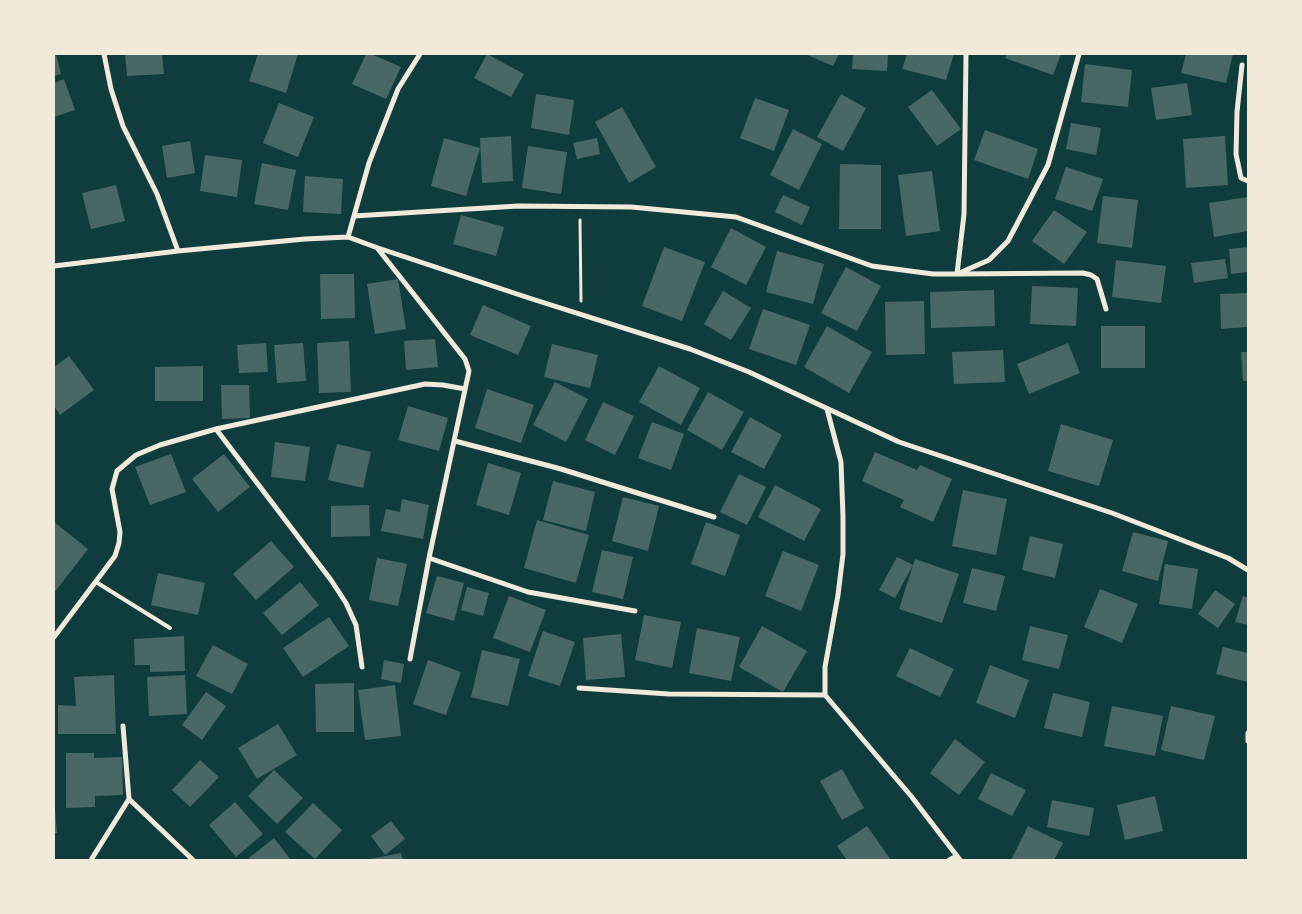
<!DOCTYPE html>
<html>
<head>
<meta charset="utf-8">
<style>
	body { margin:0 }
	#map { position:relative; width:1302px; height:914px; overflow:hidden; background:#0f3d3e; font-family:Manrope,sans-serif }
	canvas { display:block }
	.frame { position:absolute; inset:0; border:55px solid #f1e9da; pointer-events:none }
</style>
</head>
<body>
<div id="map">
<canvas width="1302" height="914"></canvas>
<div class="frame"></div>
</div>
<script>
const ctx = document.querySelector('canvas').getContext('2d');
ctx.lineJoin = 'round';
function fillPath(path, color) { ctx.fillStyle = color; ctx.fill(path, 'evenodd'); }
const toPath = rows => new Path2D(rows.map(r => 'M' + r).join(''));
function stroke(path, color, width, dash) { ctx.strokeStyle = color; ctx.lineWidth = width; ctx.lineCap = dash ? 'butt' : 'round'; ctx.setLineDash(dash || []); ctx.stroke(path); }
fillPath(toPath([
	[54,54,56,54,61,74,54,76],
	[125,54,162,54,164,74,127,76],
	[258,54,298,54,286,93,249,81],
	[366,54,371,54,401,67,386,99,352,84],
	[487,54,524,74,511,97,474,78],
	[805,54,839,54,833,66],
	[853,54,888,54,887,71,852,69],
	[907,54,954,54,946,80,902,69],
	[1007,54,1061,54,1053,75,1005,58],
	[1186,54,1233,54,1226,83,1181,73],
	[1085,64,1132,70,1128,107,1081,102],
	[64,79,75,110,54,117,54,83],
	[1187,83,1192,115,1156,120,1151,88],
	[932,90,961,129,937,146,908,107],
	[536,94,574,100,569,135,531,128],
	[841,94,866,108,843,151,817,137],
	[755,98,789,110,774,151,740,138],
	[279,103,314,117,298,157,263,143],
	[622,107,656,167,629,183,595,122],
	[1071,123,1101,128,1096,155,1066,149],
	[793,129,822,144,799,190,770,175],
	[985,130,1038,149,1028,179,974,160],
	[511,136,513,181,482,183,480,138],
	[1225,136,1228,185,1186,188,1183,139],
	[444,138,480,148,466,196,431,186],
	[597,138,600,154,577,159,573,143],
	[190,141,195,173,167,178,162,146],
	[528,146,567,152,561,194,522,188],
	[205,155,242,160,237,197,200,191],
	[262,163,296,170,288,210,254,204],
	[840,164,881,165,881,229,839,229],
	[1066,167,1103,179,1092,211,1055,199],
	[932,171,940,231,906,236,898,175],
	[305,176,343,179,341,214,303,212],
	[116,185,125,221,91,229,82,193],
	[783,195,810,207,802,225,775,212],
	[1103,196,1138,200,1132,248,1097,243],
	[1248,197,1248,231,1214,237,1209,203],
	[1054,210,1087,232,1064,264,1032,241],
	[461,215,504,227,496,256,453,244],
	[731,228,766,247,746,285,711,267],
	[664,247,705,262,682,321,642,306],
	[1248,247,1248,272,1231,274,1229,249],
	[777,251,824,264,813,304,766,292],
	[1225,259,1228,278,1194,283,1191,263],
	[1116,260,1166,266,1161,303,1112,297],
	[846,267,881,286,857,331,821,313],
	[320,274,354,274,355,318,321,319],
	[398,279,406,329,375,334,367,284],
	[1032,286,1078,288,1076,326,1030,324],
	[994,290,995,326,931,328,930,292],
	[723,291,751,308,731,340,704,324],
	[1248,293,1248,327,1221,329,1220,294],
	[924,301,925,354,886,355,885,302],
	[483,305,531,326,518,355,470,335],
	[763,309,810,325,796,365,749,349],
	[827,326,872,352,849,393,804,367],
	[1101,326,1145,326,1145,368,1101,368],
	[435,339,438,367,406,370,404,341],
	[349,341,351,392,319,393,317,343],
	[266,343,268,372,239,373,237,345],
	[303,343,306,381,277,383,274,345],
	[1068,343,1080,373,1029,394,1017,364],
	[552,344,598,355,590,388,544,377],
	[1003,350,1005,382,954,384,952,352],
	[1241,352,1248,352,1248,381,1243,381],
	[69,356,94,390,60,415,54,406,54,367],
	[203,366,203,401,155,401,155,367],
	[659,366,700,388,681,425,639,402],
	[555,382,588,399,566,442,533,425],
	[221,385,249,385,250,418,222,419],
	[487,389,534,405,521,443,475,428],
	[708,392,744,412,722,450,687,430],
	[603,402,634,416,615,455,585,440],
	[408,406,448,418,439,451,398,440],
	[750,417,782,435,764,469,731,452],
	[652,422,684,434,671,470,638,458],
	[1061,424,1113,440,1099,486,1048,471],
	[275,442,310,447,305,481,271,477],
	[337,444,371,452,363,488,328,480],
	[875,452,917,470,920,465,952,479,933,522,900,507,904,500,862,481],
	[171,454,186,492,150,505,135,467],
	[224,454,250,487,218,512,192,479],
	[488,463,521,473,509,515,476,505],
	[739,474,766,487,747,525,720,512],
	[553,481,595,492,586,531,543,520],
	[775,485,821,509,804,541,758,517],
	[963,490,1007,499,996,555,952,546],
	[623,497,659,506,648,551,612,541],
	[402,499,429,505,423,539,381,531,386,509,400,512],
	[369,505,370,536,331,537,331,506],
	[537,520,589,535,576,583,524,568],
	[54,522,88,549,54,593],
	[706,522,740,535,725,576,691,564],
	[1133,532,1168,541,1158,581,1122,571],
	[1030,536,1063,544,1055,578,1022,570],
	[271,541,294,567,256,600,233,574],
	[602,550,633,557,623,599,592,592],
	[783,551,819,565,801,611,765,596],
	[897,557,913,565,895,598,879,590],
	[377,558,407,564,398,606,369,600],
	[915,559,959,574,942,623,899,609],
	[1165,564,1198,569,1192,609,1159,604],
	[972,568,1005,576,996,611,963,603],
	[158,573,205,583,198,615,151,605],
	[437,576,464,583,454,621,426,613],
	[300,582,319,605,282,635,263,613],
	[467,587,489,593,483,616,461,610],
	[1100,589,1138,604,1122,643,1084,627],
	[1215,590,1235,604,1218,628,1198,614],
	[509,596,546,610,530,652,493,638],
	[1243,596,1248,598,1248,625,1235,622],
	[644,615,681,622,672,668,635,660],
	[329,617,349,646,303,677,283,648],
	[762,626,807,651,783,692,739,667],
	[1030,626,1068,635,1059,669,1022,660],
	[697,628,740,637,731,681,689,673],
	[543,631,575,642,560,686,528,676],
	[621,634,625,677,586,680,583,638],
	[184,636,185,671,150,672,150,665,135,665,134,639],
	[213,645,248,664,232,694,196,676],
	[1223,647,1248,653,1248,682,1216,674],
	[910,648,954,669,940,697,896,676],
	[482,650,520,659,508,706,471,697],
	[384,660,404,664,401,683,381,679],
	[428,660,461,672,446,715,413,704],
	[990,665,1029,680,1015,718,976,703],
	[114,675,116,734,58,734,58,705,76,706,74,677],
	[185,675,187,714,149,716,147,677],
	[354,683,354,732,316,732,315,684],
	[395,685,401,736,365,740,358,690],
	[206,692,226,706,202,740,182,725],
	[1053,693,1090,702,1082,737,1044,728],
	[1112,706,1163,716,1155,756,1104,746],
	[1171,706,1215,716,1204,760,1161,750],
	[278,724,297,755,257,779,238,748],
	[955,739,985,762,959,795,930,773],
	[66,753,94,753,94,758,122,757,123,795,95,796,95,807,66,808],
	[200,760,219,777,190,807,172,790],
	[842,769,864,808,842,820,820,781],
	[274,770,303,798,277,824,248,796],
	[991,773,1026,790,1012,816,978,799],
	[1155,796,1163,831,1125,840,1117,805],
	[1052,800,1094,808,1089,836,1047,827],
	[235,802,263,834,236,857,209,825],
	[313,803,342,830,315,859,285,832],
	[54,809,55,809,57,833,54,833],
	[391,821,405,839,385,855,371,836],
	[867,826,891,860,847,860,837,846],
	[1028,826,1063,843,1054,860,1011,860],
	[274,838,291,860,251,860,249,858],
	[401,853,403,860,371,860,370,859]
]), '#486865');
stroke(toPath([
	[580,220,581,301]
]), '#f1e9da', 3);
stroke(toPath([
	[96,582,170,628]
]), '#f1e9da', 4);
stroke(toPath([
	[104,54,111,89,123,126,157,194,178,251],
	[966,54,964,214,957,274,1083,273,1091,275,1097,279,1106,309],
	[1242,65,1237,112,1236,154,1241,178,1248,181],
	[354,216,518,206,631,207,736,217,872,266,933,274,957,274,989,260,1008,241,1048,165,1079,54],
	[348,237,369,163,398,89,420,54],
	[378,249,465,359,469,371,429,558,410,659],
	[54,266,178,251,305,239,348,237,378,248,529,298,690,349,749,372,899,442,1112,513,1228,558,1248,570],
	[827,409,841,462,843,517,843,554,838,595,825,667,825,695,911,796,960,860],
	[216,429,331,580,346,603,356,625,362,667],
	[455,441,561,469,714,517],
	[429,558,528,592,635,611],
	[54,637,115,556,119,543,120,532,112,489,117,471,136,455,160,445,216,429,425,384,443,385,465,389],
	[579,688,669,694,825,695],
	[1248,733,1248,741],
	[129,799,193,860],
	[91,860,129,799,123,726],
	[949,860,957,856]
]), '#f1e9da', 5);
</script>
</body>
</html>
